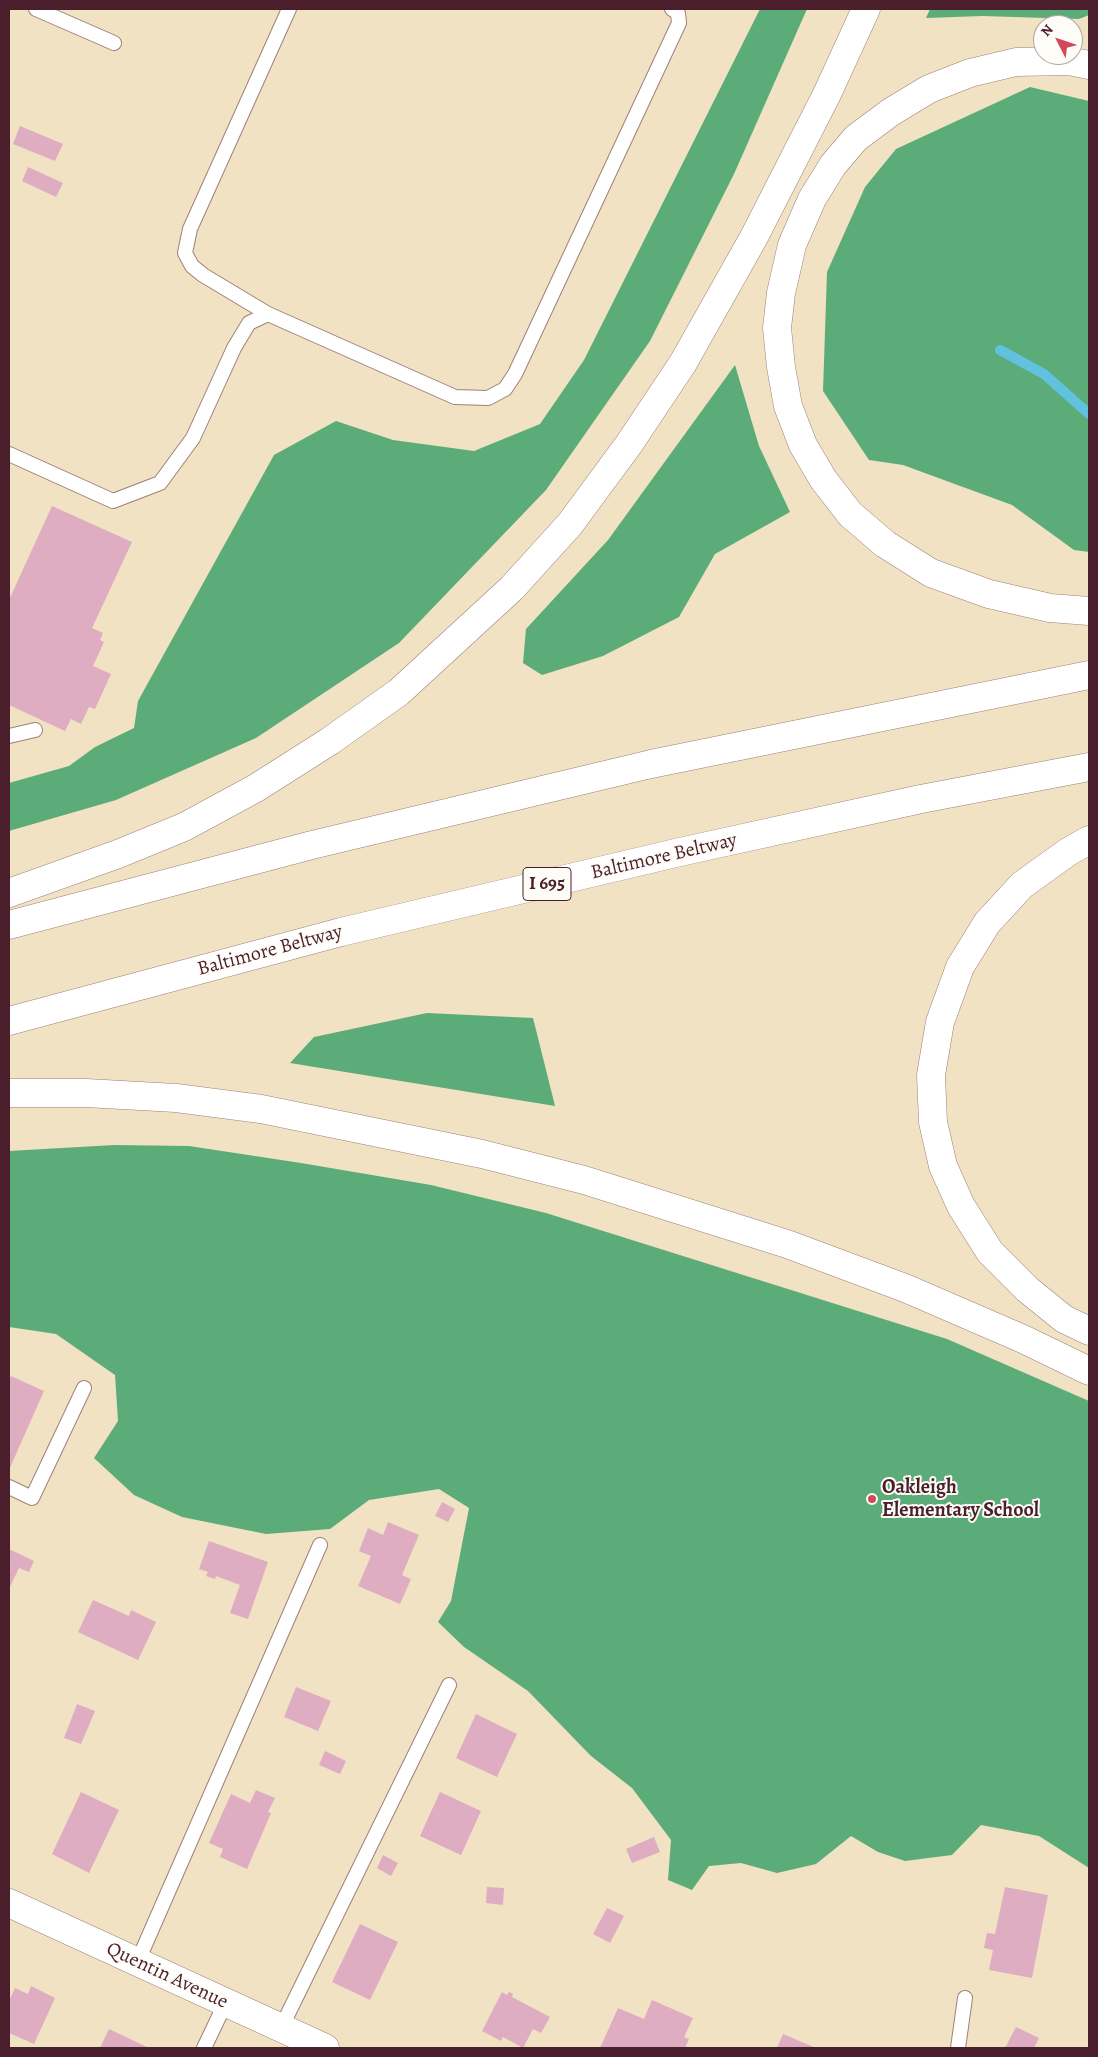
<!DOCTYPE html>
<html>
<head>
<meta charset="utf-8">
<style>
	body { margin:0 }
	#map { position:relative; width:1098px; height:2057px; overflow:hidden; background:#f1e2c4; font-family:Alegreya,serif }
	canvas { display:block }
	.frame { position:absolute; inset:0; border:10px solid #4a1f2b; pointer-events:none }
	.north { position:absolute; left:1033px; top:15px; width:50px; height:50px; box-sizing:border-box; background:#fdfcf7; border:1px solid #b5a4a5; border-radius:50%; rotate:311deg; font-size:14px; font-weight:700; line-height:20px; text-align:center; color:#4a1f2b }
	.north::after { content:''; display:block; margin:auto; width:18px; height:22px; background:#d1495b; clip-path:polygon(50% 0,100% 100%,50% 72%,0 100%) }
</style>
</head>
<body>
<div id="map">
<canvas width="1098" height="2057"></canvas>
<div class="frame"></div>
<div class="north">N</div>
</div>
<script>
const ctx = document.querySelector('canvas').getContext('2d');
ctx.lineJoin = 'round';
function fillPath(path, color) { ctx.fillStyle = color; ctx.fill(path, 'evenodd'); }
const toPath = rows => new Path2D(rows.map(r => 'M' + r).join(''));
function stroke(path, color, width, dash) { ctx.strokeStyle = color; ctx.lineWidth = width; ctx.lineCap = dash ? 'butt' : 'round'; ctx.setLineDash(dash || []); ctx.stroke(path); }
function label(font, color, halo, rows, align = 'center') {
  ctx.font = font + ' Alegreya,serif'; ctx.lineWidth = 4; ctx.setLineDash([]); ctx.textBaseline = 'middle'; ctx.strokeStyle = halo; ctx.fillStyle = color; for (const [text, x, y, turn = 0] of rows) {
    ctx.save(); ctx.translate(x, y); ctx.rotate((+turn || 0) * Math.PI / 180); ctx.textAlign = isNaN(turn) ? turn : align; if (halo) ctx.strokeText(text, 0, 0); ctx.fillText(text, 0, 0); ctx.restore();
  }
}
fillPath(toPath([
	[760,9,807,9,734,174,650,341,546,490,399,643,256,738,116,800,9,831,9,783,69,766,95,747,134,728,138,701,274,455,336,421,393,440,474,451,540,424,584,360],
	[930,9,1089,9,1089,15,1079,19,982,16,926,18],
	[1030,87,1089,101,1089,552,1074,550,1012,505,903,465,869,460,823,391,827,272,865,187,896,149],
	[735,365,759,446,790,512,715,554,679,617,603,656,542,675,523,663,526,629,608,540],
	[427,1013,533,1018,555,1106,290,1063,314,1037],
	[114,1145,189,1146,301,1163,431,1185,546,1213,947,1339,1089,1401,1089,1868,1039,1836,981,1825,952,1855,905,1861,878,1852,851,1836,816,1864,777,1873,741,1863,709,1866,692,1890,668,1880,671,1840,632,1788,591,1756,528,1691,464,1647,438,1622,451,1601,469,1508,439,1489,369,1500,330,1529,266,1534,182,1517,134,1495,94,1458,118,1421,115,1375,56,1334,9,1327,9,1151]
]), '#5cac79');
stroke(toPath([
	[1000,350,1044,374,1089,414]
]), '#61c2e0', 10);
fillPath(toPath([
	[20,126,63,144,55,161,13,144],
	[28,167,63,183,56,197,22,181],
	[52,506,132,542,92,628,103,633,100,640,104,642,93,666,111,674,95,709,89,707,81,724,71,719,65,731,9,705,9,600],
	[11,1376,44,1391,9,1470,9,1380],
	[442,1502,455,1509,448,1522,435,1516],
	[388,1522,419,1535,402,1575,411,1579,400,1604,358,1586,371,1556,359,1551,368,1528,383,1535],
	[209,1541,268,1562,248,1619,230,1613,240,1585,216,1576,215,1579,206,1576,208,1572,199,1569],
	[9,1549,34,1561,29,1572,19,1568,9,1589],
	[93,1600,129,1616,131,1610,156,1622,138,1660,78,1632],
	[296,1687,331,1701,318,1731,284,1717],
	[77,1704,95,1711,81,1744,64,1738],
	[476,1714,517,1734,497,1777,456,1758],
	[325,1751,346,1761,340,1774,319,1765],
	[256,1790,275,1798,268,1812,271,1813,247,1869,220,1857,223,1849,209,1843,231,1794,250,1803],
	[81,1792,119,1810,89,1873,52,1854],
	[440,1792,481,1811,461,1855,420,1836],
	[654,1837,660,1852,632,1863,626,1849],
	[383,1855,398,1863,391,1876,377,1868],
	[487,1887,504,1888,503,1905,486,1903],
	[1005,1887,1048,1895,1032,1978,989,1970,993,1950,984,1948,987,1933,995,1934],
	[607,1908,624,1916,610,1943,593,1934],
	[360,1924,398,1942,370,2000,332,1982],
	[31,1986,55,1998,34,2044,9,2033,9,2001,15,1988,28,1994],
	[502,1992,507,1995,509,1992,513,1994,512,1997,550,2017,541,2033,533,2029,523,2048,503,2037,501,2041,482,2031],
	[652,2000,693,2018,684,2037,689,2039,685,2048,600,2048,618,2008,644,2019],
	[1016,2027,1039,2038,1034,2048,1005,2048],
	[109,2029,149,2048,100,2048],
	[783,2034,816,2048,777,2048]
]), '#deadc2');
const lane = toPath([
	[36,9,114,43],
	[289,9,190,229,185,253,192,266,203,275,268,314,455,397,488,398,505,389,515,374,679,23,678,13,672,9],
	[9,454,113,501,160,483,193,438,234,348,249,323,268,314],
	[9,736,35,730],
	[9,1487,32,1498,84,1388],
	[137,1963,320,1545],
	[281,2028,449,1685],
	[204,2048,225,2004],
	[958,2048,965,1998]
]);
const street = toPath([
	[9,1903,325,2048]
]);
const highway = toPath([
	[1089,65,1069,61,1016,62,970,73,929,89,891,112,856,138,833,165,812,199,792,245,781,293,777,328,781,367,788,406,803,445,823,479,850,514,885,544,931,573,989,594,1050,608,1089,611],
	[1089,840,1068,852,1022,885,987,923,960,967,940,1022,931,1075,933,1122,943,1166,961,1206,990,1252,1027,1289,1064,1319,1089,1331],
	[9,893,118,854,184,827,256,788,330,741,399,692,512,588,570,524,629,444,683,363,754,237,827,94,866,9],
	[9,925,312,845,651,764,1089,675],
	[9,1021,341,932,680,852,921,799,1089,767],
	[9,1093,86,1093,176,1098,261,1109,482,1154,584,1180,787,1244,905,1288,1023,1339,1089,1371]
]);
stroke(lane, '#9e8078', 16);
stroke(street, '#9e8078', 29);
stroke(highway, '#9e8078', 29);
stroke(lane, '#fff', 14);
stroke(street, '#fff', 28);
stroke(highway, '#fff', 28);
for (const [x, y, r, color] of [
	[872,1499,5,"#d1495b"]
]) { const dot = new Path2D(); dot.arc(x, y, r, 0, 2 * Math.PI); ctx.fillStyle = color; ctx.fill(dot); stroke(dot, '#fdfcf7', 2); }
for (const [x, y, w] of [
	[547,884,48]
]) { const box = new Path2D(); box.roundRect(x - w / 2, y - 16.5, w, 33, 4); ctx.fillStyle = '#fdfcf7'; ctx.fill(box); stroke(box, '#4a1f2b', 1); }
label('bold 19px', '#4a1f2b', null, [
	["I 695",547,884]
]);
label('20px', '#4a1f2b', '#fdfcf7', [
	["Baltimore Beltway",664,857,-13],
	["Baltimore Beltway",270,951,-15],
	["Quentin Avenue",167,1976,25]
]);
label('bold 20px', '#4a1f2b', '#fdfcf7', [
	["Oakleigh",882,1488],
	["Elementary School",882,1511]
], 'left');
</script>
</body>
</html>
